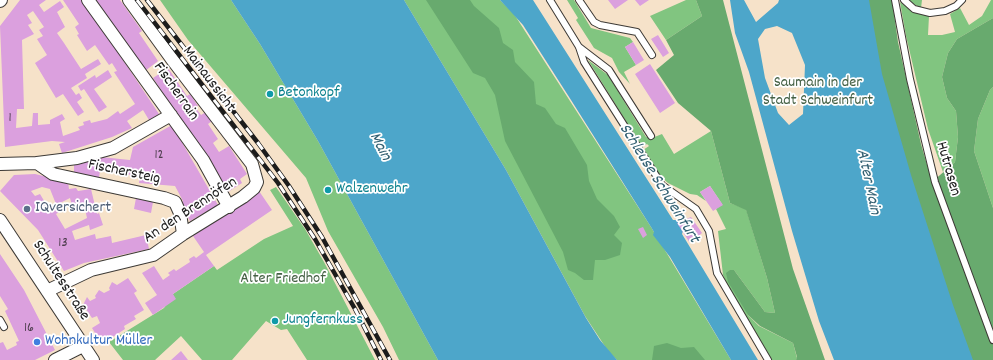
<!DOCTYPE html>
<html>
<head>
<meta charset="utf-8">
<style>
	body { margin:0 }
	canvas { display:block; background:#f6e2c9 }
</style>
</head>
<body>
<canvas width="993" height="360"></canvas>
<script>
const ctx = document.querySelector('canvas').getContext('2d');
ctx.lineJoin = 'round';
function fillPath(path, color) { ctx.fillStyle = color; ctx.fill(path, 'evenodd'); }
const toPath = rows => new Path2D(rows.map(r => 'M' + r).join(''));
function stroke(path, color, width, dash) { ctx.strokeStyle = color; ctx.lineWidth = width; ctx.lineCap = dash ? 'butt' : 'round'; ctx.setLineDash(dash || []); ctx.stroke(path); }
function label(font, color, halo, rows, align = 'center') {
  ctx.font = font + ' Dekko,sans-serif'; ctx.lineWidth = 3.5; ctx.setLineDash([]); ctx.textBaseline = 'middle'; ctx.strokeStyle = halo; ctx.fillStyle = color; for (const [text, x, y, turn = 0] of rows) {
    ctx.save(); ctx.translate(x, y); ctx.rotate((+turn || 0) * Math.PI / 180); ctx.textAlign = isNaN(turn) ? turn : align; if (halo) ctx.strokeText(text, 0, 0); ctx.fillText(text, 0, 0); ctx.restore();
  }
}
fillPath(toPath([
	[160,0,231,0,260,44,318,141,438,360,399,360,383,327,328,231,306,178,188,40],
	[404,0,500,0,514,14,651,227,731,360,617,360,608,351,585,316,506,170],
	[567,0,574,0,591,28,630,38,633,42,625,47,636,65,624,72,630,84,619,72,612,58,594,48,576,20,578,18],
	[686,0,696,0,702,16,666,40,650,16],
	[908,0,922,0,921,8,910,2],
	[991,0,993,0,993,18,957,39,948,53,942,77,947,98,956,111,958,137,955,162,943,172,928,129,906,36,900,2,912,11,929,16,928,35,942,35,955,32,950,14,960,8,969,25,982,16],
	[588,60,608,75,646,137,652,138,662,134,674,154,711,131,730,203,746,209,767,278,775,313,765,312,734,270,748,315,759,326,793,343,797,358,796,360,772,360,726,282,723,275,718,231,726,229,716,209,722,204,710,186,700,192,706,201,697,195,690,194,668,183,661,177,643,150,649,146,647,144,642,147],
	[993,87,993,208,974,151,978,119,990,90],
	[276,187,305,229,324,262,375,360,307,360,287,329,281,330,266,321,232,360,202,360,181,336,155,360,123,360,109,342,164,308,173,294,214,266,217,270,264,239,293,226,270,190]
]), '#81c580');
fillPath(toPath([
	[426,0,470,0,474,6,499,28,503,43,513,50,515,62,534,82,536,104,545,108,556,124,565,128,587,165,589,181,597,199,614,216,620,227,614,235,622,243,620,255,605,260,595,260,593,280,584,280,575,273,568,270,563,252,505,141,495,95,485,78,473,73],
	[696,0,723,0,793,269,825,360,796,360,797,357,793,343,760,326,748,315,728,282,726,273,730,270,734,270,765,312,775,313,767,278,746,210,730,203,711,131,678,103,656,70,674,55,666,40,702,16],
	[862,0,892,0,898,42,921,144,932,182,955,162,958,137,956,111,947,98,942,77,948,53,957,39,993,18,993,87,990,90,978,119,974,151,993,208,993,360,965,360,926,249],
	[667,343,681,348,694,347,705,360,652,360,654,346]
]), '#68aa6e');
fillPath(toPath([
	[231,0,404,0,506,170,586,318,600,340,617,360,438,360,318,141,260,44],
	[500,0,533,0,673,220,677,220,683,231,682,234,758,360,731,360,670,257,653,235,654,232,651,227,571,100,523,25],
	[730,0,744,0,756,22,778,3,779,0,869,0,882,74,911,175,953,305,973,360,834,360,819,321,792,231,749,72,735,33],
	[777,26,792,33,805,65,803,114,789,125,778,113,765,78,758,39,765,29]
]), '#4da6ca');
fillPath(toPath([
	[20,0,46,0,39,5,44,12,60,1,64,7,57,12,65,27,57,33,64,43,81,69,98,59,101,64,85,74,87,78,71,88,76,95,79,93,82,98,77,102,84,112,78,116,63,94,56,98,35,63,47,55,37,39,43,36,39,30,44,27,33,11,27,15,32,23,28,25,34,34,22,40,24,109,17,109,16,128,32,126,33,113,38,113,38,125,50,124,50,120,62,114,65,119,60,122,63,136,80,130,78,127,84,125,83,122,90,120,91,123,107,119,118,111,120,114,135,104,114,72,117,71,112,63,109,65,95,45,87,51,77,35,79,34,75,27,79,24,63,0,83,0,159,114,149,120,143,110,127,121,132,128,112,137,62,153,59,144,65,142,52,141,5,147,0,26],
	[94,0,120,0,142,31,139,33,158,61,145,71],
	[608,0,628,0,615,9],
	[635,0,649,0,640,6],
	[658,35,669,53,663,57,651,39],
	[633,42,644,60,636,65,625,47],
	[650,64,675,103,660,113,635,74],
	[168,68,187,96,190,94,198,106,195,107,201,115,206,112,212,121,208,124,218,139,213,143,219,152,229,146,247,174,240,179,242,183,228,192,153,78],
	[108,70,112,77,94,89,107,107,99,112,84,89,81,91,78,86,95,75,96,78],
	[172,125,218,205,190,221,180,203,183,201,175,186,139,183,140,176,100,171,99,178,74,175,74,161,101,157,130,160,133,147],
	[35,174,68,182,69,189,76,188,78,191,91,189,97,214,99,213,103,225,90,230,89,225,72,231,75,240,95,234,96,239,111,236,112,243,146,235,149,249,84,263,64,271,38,230,0,191,14,175],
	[42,187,50,189,56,204,49,209,40,194,35,196,31,191],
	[70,198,73,210,85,209,87,218,65,229,56,214,62,210,58,204],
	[710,186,723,205,713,211,700,192],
	[259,191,272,210,206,255,214,266,173,294,176,299,153,315,145,303,157,295,142,273,154,266,163,280,170,275,168,273,174,269,176,271,190,262,189,259,194,256,196,258,204,252,193,236],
	[136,198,153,202,151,213,134,209],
	[691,217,702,233,690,243,677,223],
	[643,227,647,235,643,238,638,229],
	[0,254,24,290,55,350,35,360,0,360,0,343,3,342,7,350,17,345,16,342,19,341,5,311,8,309,0,296],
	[128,278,137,291,134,293,144,310,134,316,136,319,124,326,125,329,102,344,92,328,100,323,97,316,92,318,83,305,87,297,90,301,96,298,95,296,99,290,104,293,110,290,109,288,112,282,117,285],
	[181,351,188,360,171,360]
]), '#dba0de');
const lane = toPath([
	[550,0,579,47,584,62,662,185,696,209,709,231,717,273,768,360],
	[579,0,594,22,600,25,637,32,652,55],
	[895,0,910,79,935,182,993,340],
	[904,0,914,9,930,13,945,11,956,6,962,0],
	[579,47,609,70,651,136],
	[0,320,4,327]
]);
const street = toPath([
	[88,0,203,160,229,207],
	[0,1,1,0],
	[37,163,53,174,164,198,175,202,180,213,183,234],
	[0,164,37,163,77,158,113,148,171,115],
	[0,220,93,360],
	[47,291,91,270,153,255,183,234,243,197,254,188,257,182,252,164,171,58,129,0],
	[55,360,83,346]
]);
stroke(lane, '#3d3a36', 8);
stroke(street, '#3d3a36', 14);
stroke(lane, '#fff', 6);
stroke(street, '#fff', 12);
const rail = toPath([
	[137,0,278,183,315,239,355,309,381,360],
	[147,0,258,143,289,186,322,237,390,360]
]);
stroke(rail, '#1c1c1c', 4.5);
stroke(rail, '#fff', 3, [9]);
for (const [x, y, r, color] of [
	[270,94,4,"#0f9aa8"],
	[328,190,4,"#0f9aa8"],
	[27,209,4,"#5c6f8a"],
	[275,321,4,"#0f9aa8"],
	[37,342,4,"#3f7fe0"]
]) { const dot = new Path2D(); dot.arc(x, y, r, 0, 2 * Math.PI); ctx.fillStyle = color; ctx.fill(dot); stroke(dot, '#fff', 1.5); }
label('14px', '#4c3d4c', null, [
	["1",10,119],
	["12",159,156],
	["13",63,244],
	["16",29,329]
]);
label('16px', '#1c1c1c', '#fff', [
	["Mainaussicht",208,80,53],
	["Fischerrain",175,92,55],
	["Hutrasen",947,169,74],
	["Fischersteig",124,173,12],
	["An den Brennöfen",191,211,-33],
	["Schultesstraße",60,281,57]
]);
label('16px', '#446044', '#fff', [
	["Saumain in der",818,84],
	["Stadt Schweinfurt",818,102],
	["Alter Friedhof",283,280]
]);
label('16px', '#0d838f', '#fff', [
	["Betonkopf",278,94],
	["Walzenwehr",336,190],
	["Jungfernkuss",283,321]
], 'left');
label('16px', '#4e5e75', '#fff', [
	["IQversichert",35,209]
], 'left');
label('16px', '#366cbe', '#fff', [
	["Wohnkultur Müller",45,342]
], 'left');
label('italic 17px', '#346173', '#fff', [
	["Main",379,147,62],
	["Alter Main",867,182,78],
	["Schleuse Schweinfurt",658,184,58]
]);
</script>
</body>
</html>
